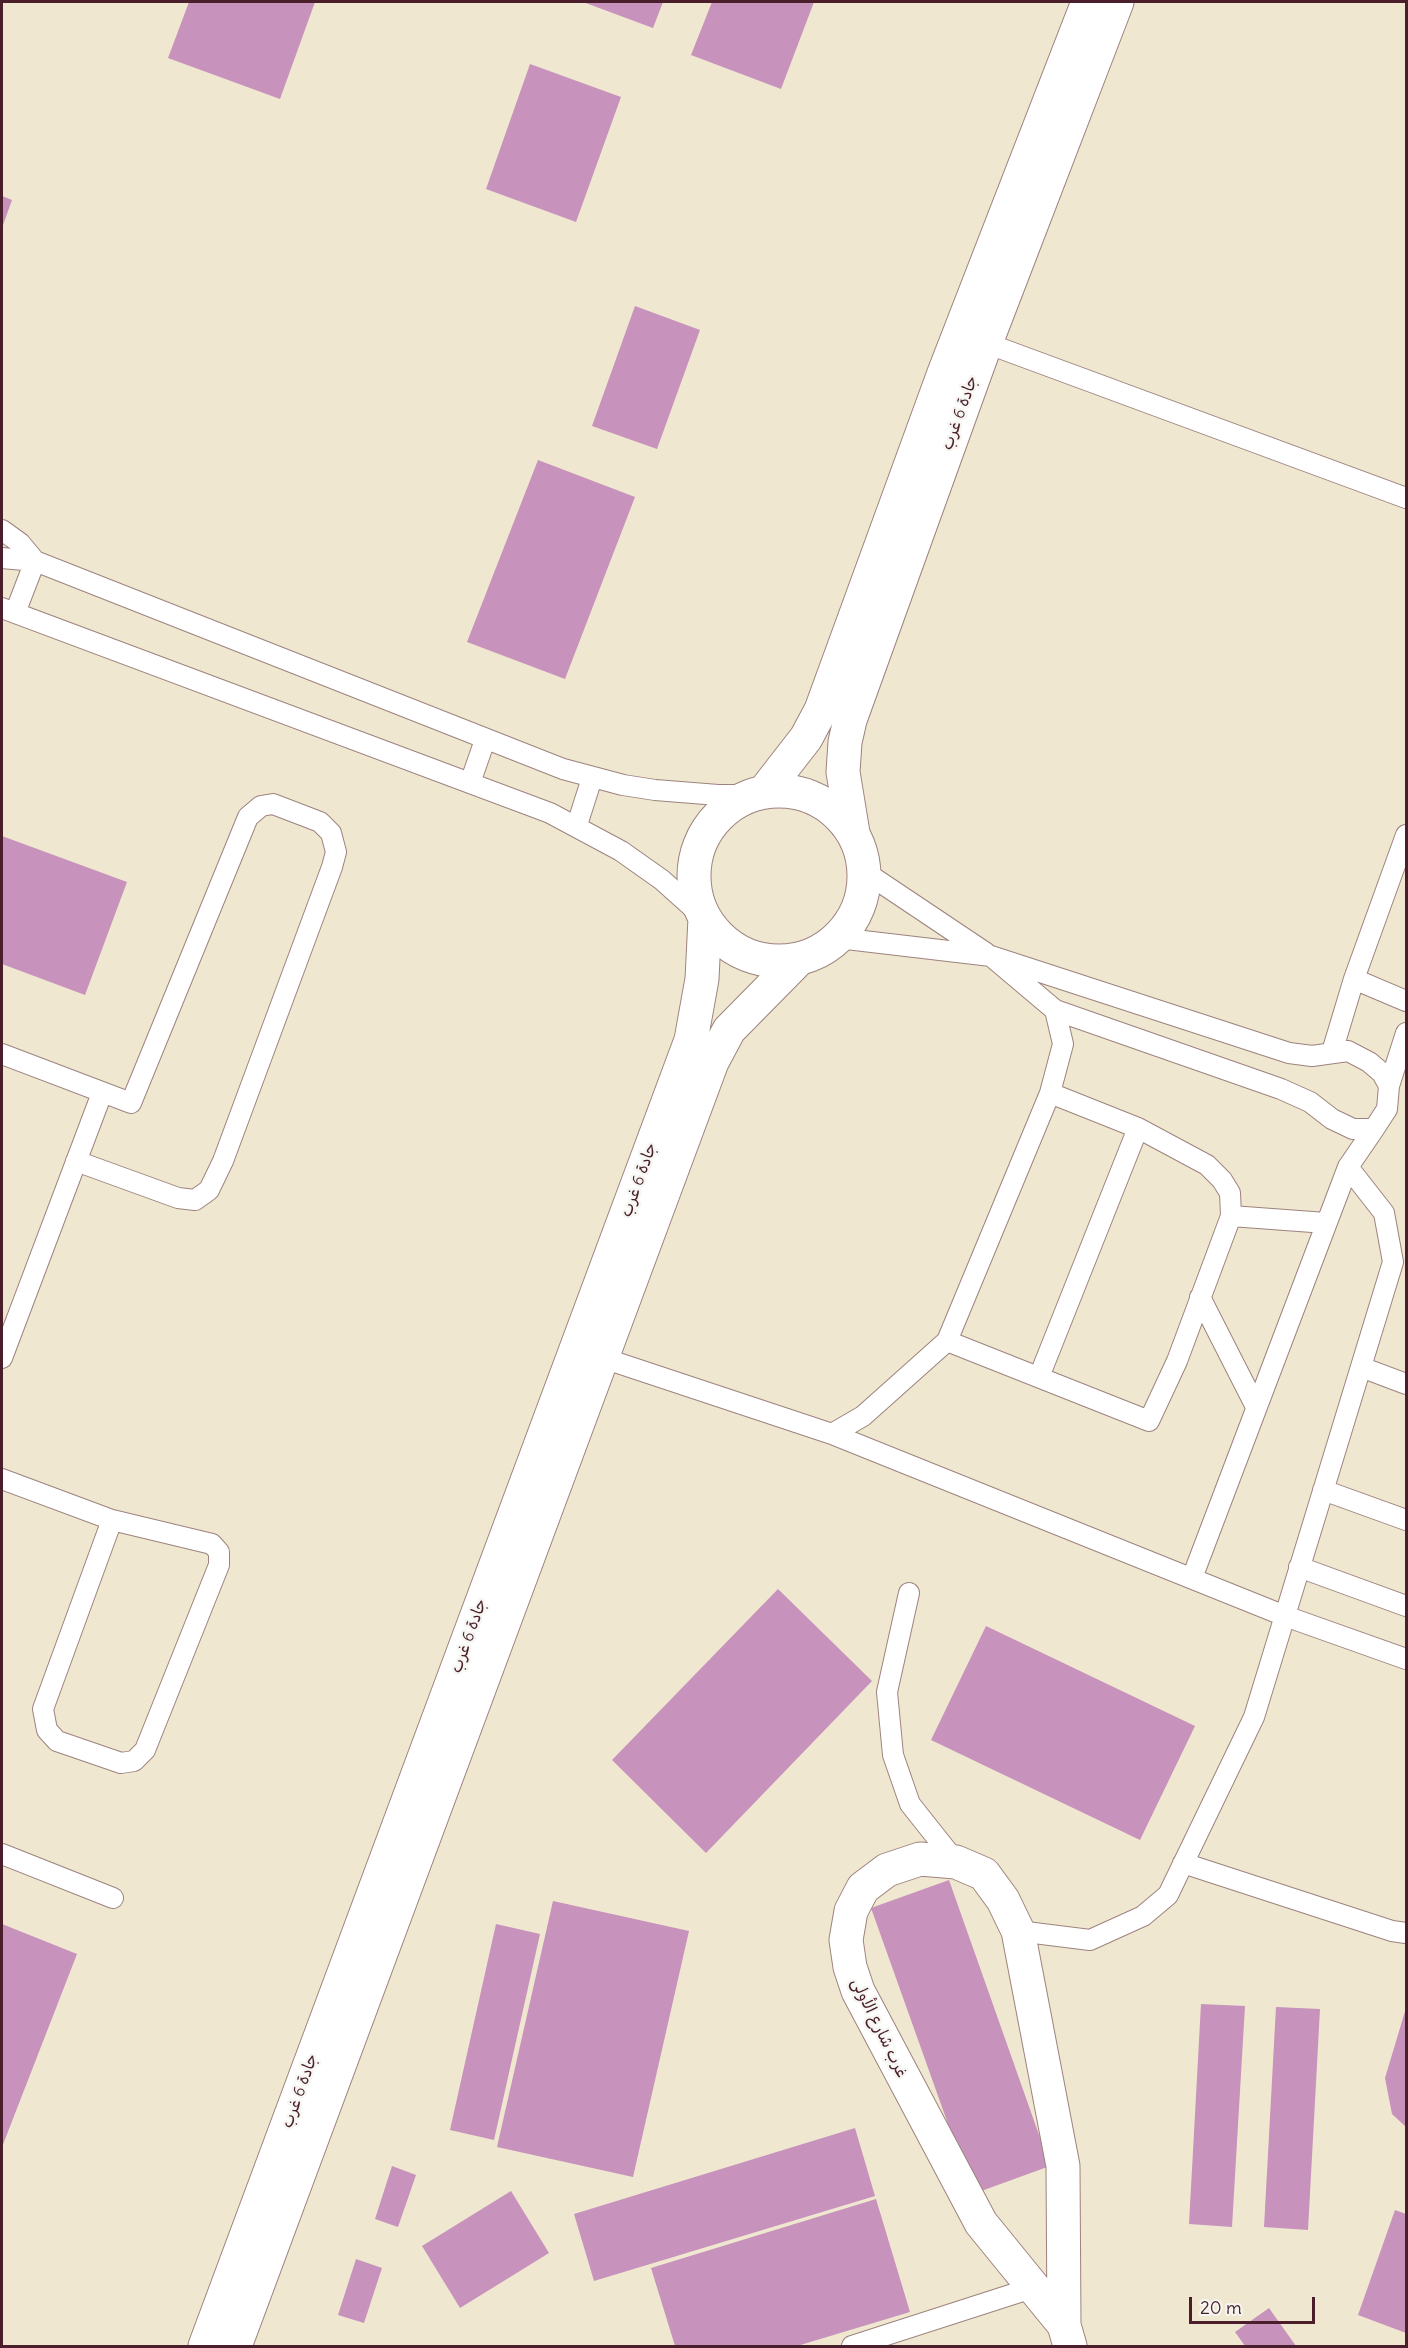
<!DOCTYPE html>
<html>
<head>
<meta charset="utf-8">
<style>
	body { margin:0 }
	#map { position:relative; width:1408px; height:2348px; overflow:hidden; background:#f0e7d0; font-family:Delius,sans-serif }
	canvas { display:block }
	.frame { position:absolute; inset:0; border:3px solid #4a1f2b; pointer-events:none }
	.scale { position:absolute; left:1189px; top:2297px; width:126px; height:27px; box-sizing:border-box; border:3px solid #4a1f2b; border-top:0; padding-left:8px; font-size:18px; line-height:21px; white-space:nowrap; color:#4a1f2b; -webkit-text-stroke:4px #f6f6f2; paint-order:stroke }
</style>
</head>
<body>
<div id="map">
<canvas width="1408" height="2348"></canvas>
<div class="frame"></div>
<div class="scale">20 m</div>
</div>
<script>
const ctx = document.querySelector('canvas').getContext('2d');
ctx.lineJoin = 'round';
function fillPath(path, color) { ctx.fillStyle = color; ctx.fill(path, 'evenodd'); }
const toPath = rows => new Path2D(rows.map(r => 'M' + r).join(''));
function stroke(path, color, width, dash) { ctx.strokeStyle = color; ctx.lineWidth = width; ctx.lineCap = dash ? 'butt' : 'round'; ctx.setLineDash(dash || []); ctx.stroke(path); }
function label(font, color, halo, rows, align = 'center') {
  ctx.font = font + ' Delius,"Playpen Sans Arabic",sans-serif'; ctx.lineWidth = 5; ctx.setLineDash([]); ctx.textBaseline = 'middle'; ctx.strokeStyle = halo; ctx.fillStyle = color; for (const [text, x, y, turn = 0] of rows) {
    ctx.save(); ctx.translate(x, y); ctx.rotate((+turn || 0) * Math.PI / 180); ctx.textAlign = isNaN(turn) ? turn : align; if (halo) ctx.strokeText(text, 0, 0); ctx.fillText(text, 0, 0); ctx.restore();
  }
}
fillPath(toPath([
	[189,2,315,2,280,99,168,58],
	[583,2,663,2,653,28],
	[712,2,814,2,781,89,691,55],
	[530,64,621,97,576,222,486,189],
	[2,196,12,200,2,228],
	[635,306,700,330,657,449,592,426],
	[538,460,635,497,565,679,467,642],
	[2,836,127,882,85,995,2,964],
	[778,1589,872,1681,706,1853,612,1760],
	[986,1626,1195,1726,1140,1840,931,1740],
	[949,1880,1050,2166,973,2194,871,1908],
	[553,1901,689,1931,633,2177,497,2147],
	[2,1924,77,1954,2,2147],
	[496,1924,540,1934,494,2140,450,2130],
	[1201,2004,1245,2006,1232,2227,1189,2224],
	[1276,2007,1320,2009,1308,2230,1264,2227],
	[1406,2008,1406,2127,1392,2114,1385,2078],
	[855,2128,875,2196,594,2281,574,2214],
	[392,2166,416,2175,398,2227,375,2219],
	[511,2191,549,2253,460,2308,422,2246],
	[876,2199,910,2312,797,2346,675,2346,651,2268],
	[1395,2210,1406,2214,1406,2333,1358,2315],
	[356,2259,382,2268,364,2323,338,2315],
	[1269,2308,1296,2346,1245,2346,1235,2332]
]), '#c792bc');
const service = toPath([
	[986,343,1406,498],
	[2,530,20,543,35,561],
	[2,558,35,561,563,769,623,785,655,790,718,795,750,795],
	[2,608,550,813,621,851,662,880,701,915],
	[15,613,35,561],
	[470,783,485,740],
	[577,825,592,778],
	[865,872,986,953],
	[838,938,991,956],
	[1354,979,1406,1001],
	[1332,1052,1354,979,1406,835],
	[2,1054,131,1103,248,817,261,806,273,804,320,822,331,833,336,852,332,867,223,1161,209,1190,195,1200,178,1198,76,1161],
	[1389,1086,1406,1033],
	[1231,1216,1326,1223],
	[1200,1297,1256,1407],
	[947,1341,1149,1421,1177,1361,1231,1216,1230,1193,1222,1180,1207,1165,1138,1128,1050,1093],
	[2,1358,102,1093],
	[603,1358,832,1434,1285,1616,1406,1659],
	[1361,1367,1406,1384],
	[1039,1377,1138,1128],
	[832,1434,863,1416,947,1341,1050,1093,1063,1044,1055,1010,991,956,1289,1053,1312,1056,1348,1051,1369,1062,1382,1073,1389,1086,1387,1109,1374,1129,1353,1129,1332,1119,1310,1102,1281,1089,1055,1010],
	[2,1479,112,1520,212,1544,219,1552,219,1565,145,1750,134,1761,121,1763,57,1741,47,1730,43,1709,112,1520],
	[1323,1490,1406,1520],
	[1299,1567,1406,1606],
	[1192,1578,1348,1167,1374,1129],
	[909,1593,887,1692,893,1755,910,1804,956,1862],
	[2,1854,113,1898],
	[1183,1863,1392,1931,1406,1933],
	[1018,1931,1090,1940,1143,1916,1168,1895,1254,1717,1393,1262,1384,1213,1348,1167],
	[852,2346,1032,2288]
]);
const minor = toPath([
	[1064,2325,981,2223,858,1991,850,1967,846,1940,851,1911,863,1888,887,1870,920,1859,956,1862,984,1874,1003,1900,1018,1931,1063,2166,1064,2325,1070,2346]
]);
const secondary = toPath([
	'694 876a85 85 0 1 1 170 0a85 85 0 1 1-170 0Z',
	[764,792,806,738,821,710,944,373,1088,2],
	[853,833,843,772,845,742,850,720,986,343,1117,2],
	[205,2346,691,1040,702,979,705,918],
	[235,2346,712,1062,729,1030,799,959]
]);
stroke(service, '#9d837e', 22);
stroke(minor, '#9d837e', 35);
stroke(secondary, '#9d837e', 35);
stroke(service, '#fff', 20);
stroke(minor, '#fff', 33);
stroke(secondary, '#fff', 33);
label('16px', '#4a1f2b', '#f6f6f2', [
	["جادة 6 غرب",960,413,-70],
	["جادة 6 غرب",639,1180,-70],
	["جادة 6 غرب",469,1636,-70],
	["غرب شارع الأولى",879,2028,64],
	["جادة 6 غرب",300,2091,-70]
]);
</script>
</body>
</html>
